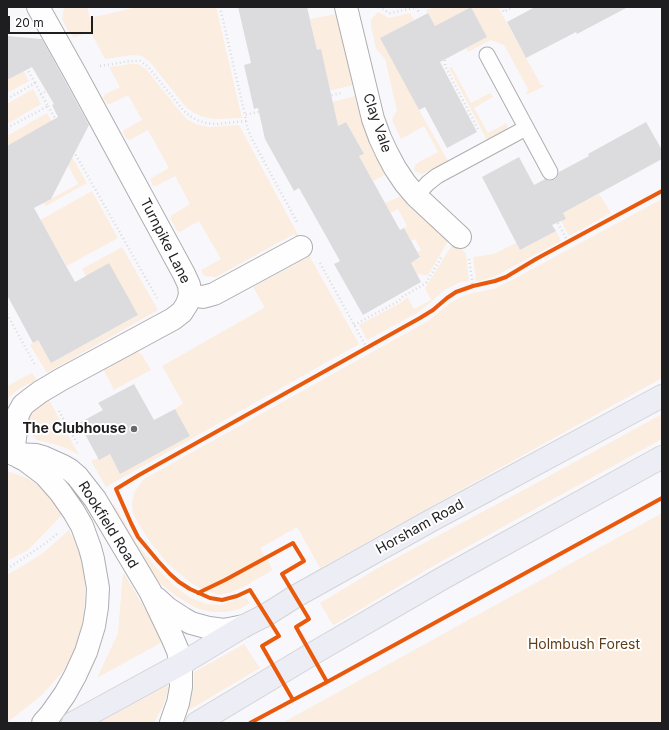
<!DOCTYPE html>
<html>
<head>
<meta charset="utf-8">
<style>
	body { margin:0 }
	#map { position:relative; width:669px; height:730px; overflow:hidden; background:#f8f8fc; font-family:Inter,sans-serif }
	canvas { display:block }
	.frame { position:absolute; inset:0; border:8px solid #1e1e21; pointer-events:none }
	.scale { position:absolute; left:8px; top:16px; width:85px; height:18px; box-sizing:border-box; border:2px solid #1e1e21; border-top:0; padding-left:5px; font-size:12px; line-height:14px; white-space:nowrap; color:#1e1e21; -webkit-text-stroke:3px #fff; paint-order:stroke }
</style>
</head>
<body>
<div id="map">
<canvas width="669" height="730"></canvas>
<div class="frame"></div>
<div class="scale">20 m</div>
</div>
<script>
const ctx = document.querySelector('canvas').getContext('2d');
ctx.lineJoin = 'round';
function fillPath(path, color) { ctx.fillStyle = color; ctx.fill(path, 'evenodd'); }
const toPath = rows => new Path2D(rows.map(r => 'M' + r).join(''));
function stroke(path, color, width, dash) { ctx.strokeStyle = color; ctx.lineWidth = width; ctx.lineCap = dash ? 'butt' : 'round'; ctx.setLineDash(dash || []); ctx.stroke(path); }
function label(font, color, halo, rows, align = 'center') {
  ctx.font = font + ' Inter,sans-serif'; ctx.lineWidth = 4; ctx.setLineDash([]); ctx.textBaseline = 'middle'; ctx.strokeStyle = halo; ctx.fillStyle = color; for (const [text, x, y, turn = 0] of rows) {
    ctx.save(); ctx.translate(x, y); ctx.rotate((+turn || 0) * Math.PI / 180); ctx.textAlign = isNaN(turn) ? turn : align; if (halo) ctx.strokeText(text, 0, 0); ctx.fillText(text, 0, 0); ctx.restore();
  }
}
fillPath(toPath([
	[65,7,87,7,90,18,133,8,133,7,216,7,242,118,214,119,203,117,194,113,186,107,149,61,142,56,133,55,105,59,90,31,74,38,67,29,62,19,64,8],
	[436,7,470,7,435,26,426,10],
	[471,7,498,7,541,85,545,86,526,95,528,89,504,45,491,40,468,52,466,48,487,37],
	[378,12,389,18,410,13,414,20,381,38,419,110,448,161,429,171,422,174,414,171,415,165,419,162,438,152,424,126,401,139,392,120,397,110,385,59,376,49,371,26,371,20],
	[336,14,353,85,316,94,317,50,310,19],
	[7,41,29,81,7,93,7,80,16,75],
	[131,64,138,64,146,69,182,114,188,120,196,124,209,127,239,125,310,257,359,344,106,487,91,461,98,458,110,454,120,473,190,436,175,409,183,403,162,366,264,308,264,306,253,287,307,258,294,234,216,277,204,276,201,270,221,259,199,221,180,232,177,231,170,218,172,215,190,204,175,176,156,186,153,186,151,181,151,178,169,168,148,130,130,140,127,139,123,133,124,130,142,120,128,95,110,104,107,104,103,98,105,94,120,87,109,67],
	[452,67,471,103,490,93,493,97,474,108,488,133,507,123,507,128,506,131,487,140,449,68],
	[33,89,41,104,7,124,7,104],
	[355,96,365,131,373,152,385,172,383,176,373,181,359,156,363,154,346,122,330,130,329,103],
	[47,113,87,183,46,206,43,203,78,184,49,130,7,146,7,136],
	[92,191,118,238,67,266,40,220],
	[599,194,611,213,569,236,561,221,563,213],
	[401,196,414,210,448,241,428,275,411,274,406,265,420,258,417,252,421,250,415,239,411,241,404,228,407,226,398,209,391,213,385,203],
	[662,199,662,378,320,568,297,527,260,548,273,570,241,588,229,593,219,595,201,589,187,580,167,563,148,539,133,514,132,502,135,491,144,479,428,321,450,303,461,297,472,293,494,289,510,281],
	[556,231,561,241,497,275,484,280,476,281,473,257,494,254,516,243,520,250],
	[452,245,460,247,466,254,469,281,461,282,444,290,430,303,417,313,367,340,359,325,402,302,407,297,414,309,431,300,425,288],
	[122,247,158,310,47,373,30,345,33,343,38,340,51,363,137,316,86,276,82,269],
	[133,351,137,351,142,355,151,370,114,390,105,373,104,370,104,367],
	[32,373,37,380,22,387,10,396,7,399,7,386],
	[48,398,79,455,70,450,57,445,37,440,31,434,28,425,29,417,37,406],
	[662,414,662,439,515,520,428,569,334,625,331,622,320,603,383,565,529,487],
	[7,471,27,478,38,485,48,495,62,515,28,550,7,561],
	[114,504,137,544,155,566,173,585,191,598,207,604,221,605,245,597,250,603,240,609,226,612,211,612,196,608,176,596,160,583,140,561,108,509],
	[662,513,662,723,282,723,653,518],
	[69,530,82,558,85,581,84,615,77,644,64,670,42,695,13,718,7,722,7,575,42,554],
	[123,572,164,641,97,678,118,633],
	[244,644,260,668,189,710,194,684,194,672],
	[166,686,168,686,169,688,163,706,154,723,98,723]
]), '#fbeddf');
fillPath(toPath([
	[238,7,307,7,317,50,321,49,338,126,346,122,364,154,359,156,400,230,404,228,420,257,411,263,421,282,363,315,334,264,340,261,299,188,294,191,265,139,258,108,254,109,244,65,251,63],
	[471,7,487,37,440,62,477,132,447,148,425,107,419,110,380,38,428,13,435,26],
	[535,7,628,7,577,34,576,32,526,58,507,22],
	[7,36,42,39,89,125,51,199,34,208,75,282,109,263,138,315,51,363,38,340,33,343,7,295,7,146,58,117,52,105,54,104,32,67,7,80],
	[646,122,662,150,662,159,563,213,566,219,552,225,556,231,520,250,482,177,519,157,534,185,545,179,549,181,554,180,558,176,559,172,589,156,588,154],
	[134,384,154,420,175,409,190,436,120,474,110,454,99,460,79,423,103,410,98,403]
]), '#dcdcdf');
const lane = toPath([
	[487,55,550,172],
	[416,196,428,183,437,176,526,128]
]);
const street = toPath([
	[346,7,373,119,380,138,387,153,395,168,405,183,416,196,460,237],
	[190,295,203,297,214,294,301,247],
	[13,454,18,414,23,405,28,401,40,392,62,379,173,319,182,312,187,304,190,295,189,285,184,274,76,75,38,7]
]);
const secondary = toPath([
	[13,454,36,455,43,457,63,466,70,470,77,476,95,499,150,591,172,637,178,651,181,664,181,687,178,703,171,723],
	[19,457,25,460,45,475,60,492,74,512,82,526,90,548,93,559,98,588,97,607,94,626,86,652,75,676,65,694,51,714,43,723],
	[156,598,167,608,184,619,191,623,209,628,224,630,244,626]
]);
const highway = toPath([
	[73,723,181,664,244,626,266,615,296,596,432,520,662,396],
	[197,723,312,654,443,578,662,457]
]);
stroke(lane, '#aeaeb1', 17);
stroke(street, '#aeaeb1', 24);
stroke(secondary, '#aeaeb1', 24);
stroke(highway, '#d4d4d6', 24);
stroke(toPath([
	[220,7,245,115],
	[379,7,390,13,418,7],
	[416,7,420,14],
	[501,7,504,12,513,7],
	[7,33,35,83],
	[445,60,445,66,478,129],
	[100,66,130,61,140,61,145,64,149,68,183,110,190,116,197,120,205,123,216,124,246,121,245,115,341,93],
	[7,99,35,83,41,94,54,87],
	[48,106,157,298],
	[246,121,248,130,253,141,297,222],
	[7,128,48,106,41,94],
	[558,223,568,242],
	[469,259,473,286],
	[320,263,367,348],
	[7,314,35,365],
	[354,325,399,301,402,297,426,283,442,256],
	[59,411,77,443],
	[7,569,43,545,57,534]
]), '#dbdbdc', 2.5, [1, 3]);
stroke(lane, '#fefeff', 15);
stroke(street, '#fefeff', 22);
stroke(secondary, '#fefeff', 22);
stroke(highway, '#ededf6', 22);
stroke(toPath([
	[198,593,225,580,293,543,304,561,282,574,309,619,296,627,327,682],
	[293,700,262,646,279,636,250,590,237,596,222,600,210,598,190,589,179,582,170,574,158,561,138,537,131,523,116,489,139,475,420,318,433,310,447,298,456,292,473,286,495,281,506,277,536,259,662,191],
	[250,723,293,700,327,682,662,498]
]), '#e8590c', 4);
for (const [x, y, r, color] of [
	[134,429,4,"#6a6a6e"]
]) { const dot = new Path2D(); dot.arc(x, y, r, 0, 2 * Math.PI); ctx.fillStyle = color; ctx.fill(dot); stroke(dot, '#fff', 1.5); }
label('14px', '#1e1e21', '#fff', [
	["Clay Vale",377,123,71],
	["Turnpike Lane",165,241,63],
	["Rookfield Road",108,525,58],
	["Horsham Road",420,527,-29]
]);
label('bold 14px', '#1e1e21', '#fff', [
	["The Clubhouse",126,429]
], 'right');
label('14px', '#5f3e16', '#fff', [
	["Holmbush Forest",584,645]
]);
</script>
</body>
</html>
